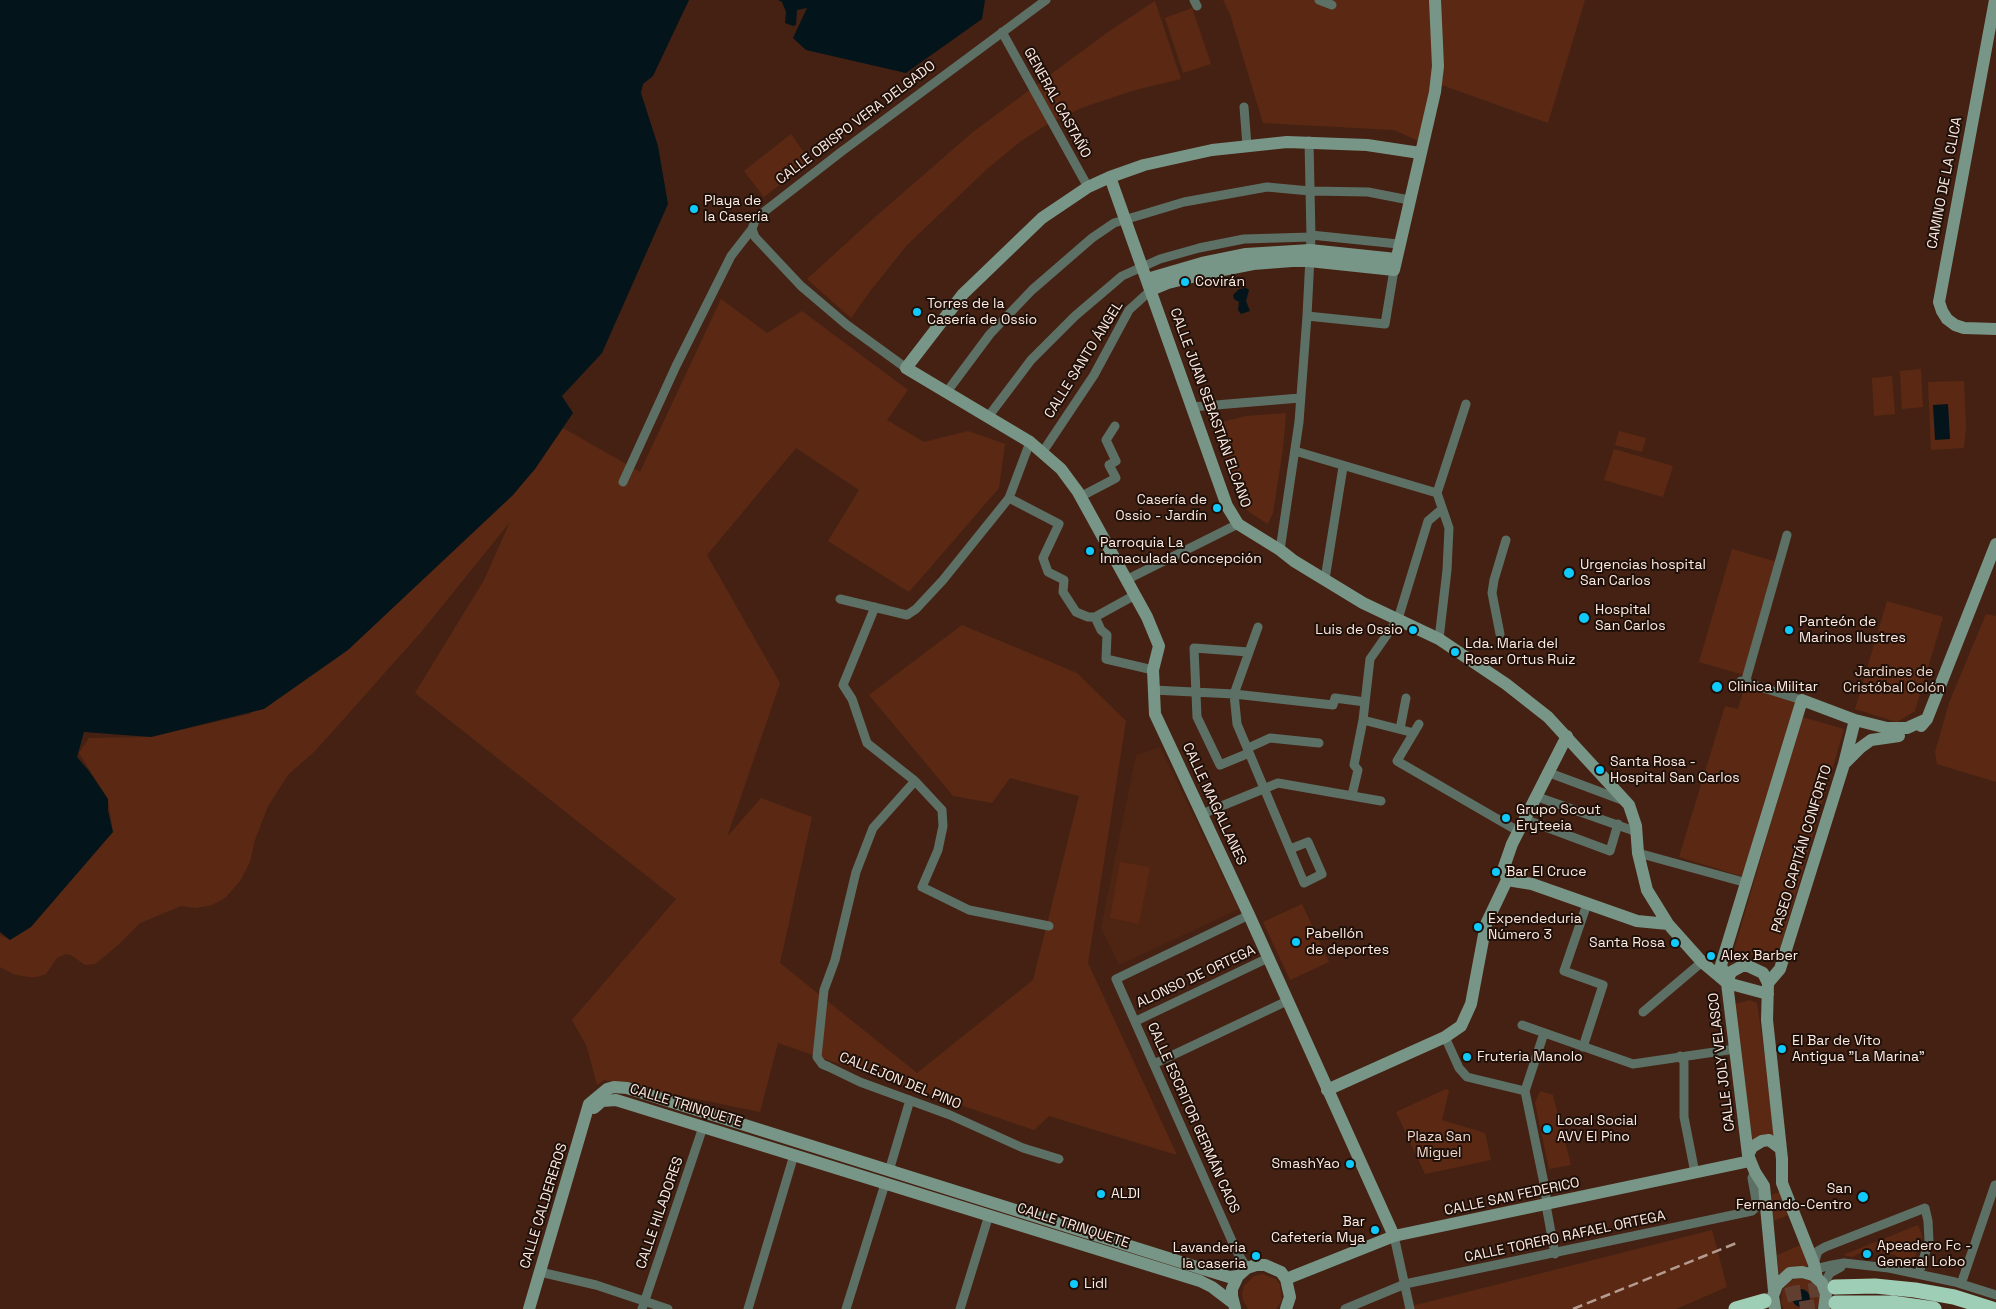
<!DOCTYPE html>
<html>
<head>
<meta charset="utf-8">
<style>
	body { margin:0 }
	canvas { display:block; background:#442112 }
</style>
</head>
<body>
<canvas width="1996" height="1309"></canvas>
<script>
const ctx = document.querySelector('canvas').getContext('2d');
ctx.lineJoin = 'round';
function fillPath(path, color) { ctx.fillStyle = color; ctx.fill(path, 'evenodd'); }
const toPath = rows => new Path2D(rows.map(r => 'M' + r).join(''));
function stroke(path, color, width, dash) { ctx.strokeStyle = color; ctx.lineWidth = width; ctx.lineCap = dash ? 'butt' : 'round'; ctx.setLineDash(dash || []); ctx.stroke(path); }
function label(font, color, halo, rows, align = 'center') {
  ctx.font = font + ' "Space Grotesk",sans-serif'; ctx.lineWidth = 4; ctx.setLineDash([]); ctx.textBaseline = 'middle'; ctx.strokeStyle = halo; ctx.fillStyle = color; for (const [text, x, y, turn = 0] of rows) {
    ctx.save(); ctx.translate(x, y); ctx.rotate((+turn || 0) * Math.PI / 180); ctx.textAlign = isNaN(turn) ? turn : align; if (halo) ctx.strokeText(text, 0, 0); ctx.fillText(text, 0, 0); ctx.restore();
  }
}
fillPath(toPath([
	[1160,747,1239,909,1119,965,1101,928,1136,755]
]), '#4e2412');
fillPath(toPath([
	[1223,0,1585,0,1548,123,1436,83,1423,143,1394,130,1263,123,1230,14],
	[1155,1,1181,79,1135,90,1084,107,1051,122,1021,141,987,169,907,245,871,290,851,318,807,279,874,218,973,132,1108,32],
	[1192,8,1211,64,1183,73,1165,18],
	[791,134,810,161,764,197,744,171],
	[721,299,767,333,802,311,908,390,887,420,924,442,968,431,1005,444,999,488,909,592,828,541,859,490,796,448,707,555,780,683,727,837,761,798,812,817,780,963,917,1073,1033,980,1079,796,1010,778,992,803,953,796,869,695,962,625,1077,673,1126,721,1088,963,1177,1155,1049,1116,1034,1130,778,1043,760,1112,604,1080,597,1085,587,1047,572,1020,676,899,415,693,484,580,510,522,422,631,316,750,288,775,268,806,255,840,250,862,240,881,225,898,212,905,196,908,181,906,140,923,117,946,95,964,85,965,71,955,66,954,57,958,46,974,37,977,28,977,13,974,0,967,0,935,10,940,113,832,108,799,79,753,89,738,151,737,250,714,512,496,535,469,563,428,640,472],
	[1921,369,1923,407,1902,409,1900,371],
	[1892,376,1895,414,1874,416,1872,378],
	[1964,381,1966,427,1964,448,1931,450,1928,382],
	[1286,413,1283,448,1273,513,1268,524,1249,512,1242,502,1220,443,1218,423,1246,416],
	[1619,431,1646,438,1642,452,1615,445],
	[1614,449,1673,466,1663,497,1604,480],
	[1732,549,1777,562,1744,675,1699,662],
	[1887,601,1943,617,1915,711,1897,722,1855,709],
	[1986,614,1996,616,1996,782,1937,764,1935,752,1949,703],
	[1745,686,1798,702,1744,877,1679,857,1725,706,1738,709],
	[1802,717,1844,729,1776,962,1734,950],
	[1120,862,1150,867,1139,924,1110,918],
	[1302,904,1329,962,1290,980,1263,922],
	[1750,1000,1757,1003,1776,1132,1774,1136,1755,1139,1752,1139,1735,1004],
	[1446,1089,1449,1090,1442,1120,1485,1133,1491,1160,1425,1174,1396,1112],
	[1540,1091,1553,1095,1571,1165,1549,1169,1535,1103],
	[1780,1192,1789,1215,1773,1221,1771,1195],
	[1918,1225,1922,1235,1921,1241,1913,1261,1905,1264,1895,1255,1866,1250,1852,1257,1843,1255],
	[1712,1230,1727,1287,1676,1309,1400,1309],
	[1801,1245,1808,1266,1781,1274,1779,1273,1777,1255],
	[1262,1274,1276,1279,1280,1285,1282,1300,1276,1309,1248,1309,1243,1300,1242,1293,1244,1286,1254,1276],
	[1797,1278,1810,1280,1816,1285,1820,1298,1817,1309,1784,1309,1781,1303,1782,1290,1790,1281]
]), '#5b2913');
fillPath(toPath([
	[0,0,689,0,653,76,643,84,641,93,658,146,668,204,602,353,562,396,573,413,535,469,512,496,348,650,264,709,151,737,84,732,77,757,89,771,108,799,108,811,113,832,31,927,10,940,0,932],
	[778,0,985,0,982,19,906,73,806,50,793,38,807,8,797,10,796,25,793,26,785,23,786,12,782,2],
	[1246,288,1249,290,1246,301,1250,311,1241,314,1238,310,1239,302,1234,299,1233,295,1239,289],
	[1948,404,1950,439,1935,440,1933,405],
	'1792 1298a9 9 0 1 1 18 0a9 9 0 1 1-18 0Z'
]), '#03141b');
stroke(toPath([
	[1764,1301,1795,1293,1835,1287],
	[1800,1309,1836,1303]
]), '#603f31', 15, [15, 8]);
stroke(toPath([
	[1194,0,1197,6],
	[1319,0,1332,5],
	[1002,32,1088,187],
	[1244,107,1247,146],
	[1311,235,1398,244],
	[1307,316,1385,324,1394,270],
	[906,368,847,325,801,286,755,237,752,229,756,218,841,152,1046,0],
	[946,393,990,334,1032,290,1092,238,1114,223,1184,202,1267,187,1310,191,1368,192,1409,200],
	[1192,407,1300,398],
	[988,417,1031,360,1075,316,1122,276,1160,259,1199,248,1244,239,1311,237],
	[1295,451,1437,493],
	[1042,453,1094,375,1129,310,1151,290],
	[623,482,676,366,731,256,752,229],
	[1437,493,1449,528,1447,570,1439,639],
	[1437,493,1466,404],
	[1080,497,1116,478,1109,465,1116,461,1106,440,1115,426],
	[1009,498,1059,524,1043,558,1048,572,1064,580,1063,592,1076,612,1088,617,1095,617],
	[1280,550,1299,422,1307,316,1311,237,1309,141],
	[1325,579,1343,467],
	[1126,580,1238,524],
	[840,599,907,615,916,609,943,580,1009,498,1030,442],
	[875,607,843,685,852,699,867,743,915,781,942,810,943,826,938,850,922,887,969,910,1049,926],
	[1095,617,1101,630,1107,635,1106,659,1153,670],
	[1095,617,1135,595],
	[1258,627,1234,694,1237,724,1304,883,1322,874,1308,842,1290,849],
	[1500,634,1492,593,1494,580,1506,540],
	[1249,652,1194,648,1197,717,1220,765,1249,753],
	[1741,681,1802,700],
	[1745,683,1787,535],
	[1153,690,1234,694,1333,705,1335,698,1365,702],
	[1363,720,1414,733],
	[1419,724,1397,761,1518,831],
	[1400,729,1406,698],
	[1248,748,1270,738,1319,743],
	[1547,772,1622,800],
	[915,781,873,828,856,872,835,960,824,990,817,1057,822,1064,829,1067,860,1082,950,1115,1023,1148,1059,1159],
	[1352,795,1358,770,1354,765,1363,720,1370,659,1398,619,1428,521,1441,510],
	[1535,796,1637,832],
	[1202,814,1278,783,1381,801],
	[1524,819,1610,851,1618,824],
	[1638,853,1747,883],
	[1643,1012,1702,962],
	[1136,1021,1268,958],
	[1522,1025,1633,1064,1735,1049],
	[1544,1033,1525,1091,1546,1193,1546,1205,1555,1254],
	[1445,1037,1459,1068,1467,1077,1525,1091],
	[1583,1047,1603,985,1564,971,1587,904],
	[1680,1056,1684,1062,1684,1117,1695,1173],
	[1154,1064,1287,1001],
	[889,1171,910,1100],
	[1394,1236,1410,1309],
	[1814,1264,1818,1251,1825,1247,1925,1208,1928,1221,1929,1241,1919,1273],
	[1247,1268,1236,1250,1116,979,1249,915],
	[1811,1270,1832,1265,1844,1263,1889,1268,1955,1282,1996,1295],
	[540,1272,596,1285,668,1309],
	[1961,1284,1995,1185],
	[1823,1285,1830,1273,1841,1267],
	[642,1309,703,1127],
	[748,1309,794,1155],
	[846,1309,885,1184],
	[960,1309,989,1215],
	[1345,1309,1405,1284,1752,1211,1757,1206,1752,1178,1755,1172]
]), '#5d7066', 9);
stroke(toPath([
	[1995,0,1939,302,1942,311,1947,319,1955,325,1964,328,1996,329],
	[1110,177,1227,506,1238,524,1280,550,1294,561,1363,603,1439,639,1506,684,1548,717,1629,805,1636,826,1638,853,1647,890,1668,924,1702,962,1727,983,1768,994],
	[1147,279,1202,263,1246,254,1310,250,1396,259],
	[1151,290,1168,283,1208,273,1253,264,1292,261,1309,261,1394,270,1435,92,1438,66,1435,0],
	[1921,726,1927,719,1996,544],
	[1844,764,1860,748,1871,740,1899,736],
	[1507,880,1532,884,1637,921,1668,924],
	[1727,983,1731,972,1742,966,1748,966,1763,973,1768,983,1767,1020,1782,1159,1782,1183,1814,1264,1817,1278],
	[1768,983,1780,969,1844,764,1855,720],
	[1327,1090,1445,1037,1461,1026,1471,1004,1486,924,1507,880,1504,867,1512,844,1567,736],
	[594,1108,602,1101,616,1100,1200,1281,1212,1287,1233,1303],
	[1748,1155,1752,1147,1762,1141,1769,1140,1781,1149],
	[1394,1236,1249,915,1155,714,1153,670,1159,646,1147,617,1078,492,1061,469,1030,442,906,368,963,294,1042,218,1088,187,1110,177,1144,165,1212,150,1287,142,1367,145,1420,153],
	[1286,1279,1394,1236,1750,1161],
	[1774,1291,1764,1186,1755,1172,1748,1155,1727,983,1721,965,1802,700,1855,720,1887,728,1907,728,1927,719],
	[1235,1308,1232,1296,1232,1289,1238,1276,1247,1268,1256,1265,1265,1265,1281,1272,1286,1279,1290,1297,1286,1309],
	[529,1309,589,1104,607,1089,614,1087,627,1088,1203,1269,1229,1277,1238,1276],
	[1775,1309,1773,1296,1777,1285,1790,1273,1802,1272,1813,1275,1822,1283,1826,1294,1824,1309]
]), '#789687', 12);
stroke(toPath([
	[1835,1287,1875,1286,1915,1290,1954,1297,1992,1309],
	[1836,1303,1892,1303,1934,1309],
	[1736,1309,1764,1301]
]), '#9fceb7', 15);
stroke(toPath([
	[1573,1309,1739,1242]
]), '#b59c91', 2.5, [10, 5]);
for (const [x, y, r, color] of [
	[694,209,5,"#0fcafa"],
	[1185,282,5,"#0fcafa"],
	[917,312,5,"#0fcafa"],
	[1217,508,5,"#0fcafa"],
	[1090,551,5,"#0fcafa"],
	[1569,573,6,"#0fcafa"],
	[1584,618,6,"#0fcafa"],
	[1413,630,5,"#0fcafa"],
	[1789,630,5,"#0fcafa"],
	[1455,652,5,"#0fcafa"],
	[1717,687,6,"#0fcafa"],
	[1600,770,5,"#0fcafa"],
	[1506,818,5,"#0fcafa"],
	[1496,872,5,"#0fcafa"],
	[1478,927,5,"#0fcafa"],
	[1296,942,5,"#0fcafa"],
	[1675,943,5,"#0fcafa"],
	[1711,956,5,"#0fcafa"],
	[1782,1049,5,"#0fcafa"],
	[1467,1057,5,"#0fcafa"],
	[1547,1129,5,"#0fcafa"],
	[1350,1164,5,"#0fcafa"],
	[1101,1194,5,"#0fcafa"],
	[1863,1197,6,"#0fcafa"],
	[1375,1230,5,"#0fcafa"],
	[1867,1254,5,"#0fcafa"],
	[1256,1256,5,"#0fcafa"],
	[1074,1284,5,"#0fcafa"]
]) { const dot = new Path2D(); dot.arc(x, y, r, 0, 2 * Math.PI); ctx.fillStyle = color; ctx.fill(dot); stroke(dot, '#1f1009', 2); }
label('14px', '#fdeae2', '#1f1009', [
	["GENERAL CASTAÑO",1057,103,61],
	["CALLE OBISPO VERA DELGADO",856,123,-37],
	["CAMINO DE LA CLICA",1945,183,-79],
	["CALLE SANTO ÁNGEL",1084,360,-58],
	["CALLE JUAN SEBASTIÁN ELCANO",1210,408,70],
	["CALLE MAGALLANES",1214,804,65],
	["PASEO CAPITÁN CONFORTO",1802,849,-73],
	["ALONSO DE ORTEGA",1196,977,-25],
	["CALLE JOLY VELASCO",1722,1062,-97],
	["CALLEJON DEL PINO",900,1081,22],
	["CALLE TRINQUETE",686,1106,17],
	["CALLE ESCRITOR GERMÁN CAOS",1193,1118,66],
	["CALLE SAN FEDERICO",1512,1197,-12],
	["CALLE CALDEREROS",544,1206,-73],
	["CALLE HILADORES",660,1213,-71],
	["CALLE TRINQUETE",1073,1226,18],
	["CALLE TORERO RAFAEL ORTEGA",1565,1237,-12]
]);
label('14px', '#fdeae2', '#1f1009', [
	["Playa de",704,201],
	["la Casería",704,217],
	["Covirán",1195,282],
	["Torres de la",927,304],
	["Casería de Ossio",927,320],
	["Casería de",1207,500,"right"],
	["Ossio - Jardín",1207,516,"right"],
	["Parroquia La",1100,543],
	["Inmaculada Concepción",1100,559],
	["Urgencias hospital",1580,565],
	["San Carlos",1580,581],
	["Hospital",1595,610],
	["San Carlos",1595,626],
	["Panteón de",1799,622],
	["Marinos Ilustres",1799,638],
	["Luis de Ossio",1403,630,"right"],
	["Lda. Maria del",1465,644],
	["Rosar Ortus Ruiz",1465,660],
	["Clinica Militar",1728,687],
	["Santa Rosa -",1610,762],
	["Hospital San Carlos",1610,778],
	["Grupo Scout",1516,810],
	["Eryteeia",1516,826],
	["Bar El Cruce",1506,872],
	["Expendeduria",1488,919],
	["Número 3",1488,935],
	["Pabellón",1306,934],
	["de deportes",1306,950],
	["Santa Rosa",1665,943,"right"],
	["Alex Barber",1721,956],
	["El Bar de Vito",1792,1041],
	["Antigua \"La Marina\"",1792,1057],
	["Fruteria Manolo",1477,1057],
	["Local Social",1557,1121],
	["AVV El Pino",1557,1137],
	["SmashYao",1340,1164,"right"],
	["San",1852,1189,"right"],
	["Fernando-Centro",1852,1205,"right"],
	["ALDI",1111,1194],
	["Bar",1365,1222,"right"],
	["Cafetería Mya",1365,1238,"right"],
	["Apeadero Fc -",1877,1246],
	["General Lobo",1877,1262],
	["Lavanderia",1246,1248,"right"],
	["la caseria",1246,1264,"right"],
	["Lidl",1084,1284]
], 'left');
label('14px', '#efd4c8', '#1f1009', [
	["Jardines de",1894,672],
	["Cristóbal Colón",1894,688],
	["Plaza San",1439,1137],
	["Miguel",1439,1153]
]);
</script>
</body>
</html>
